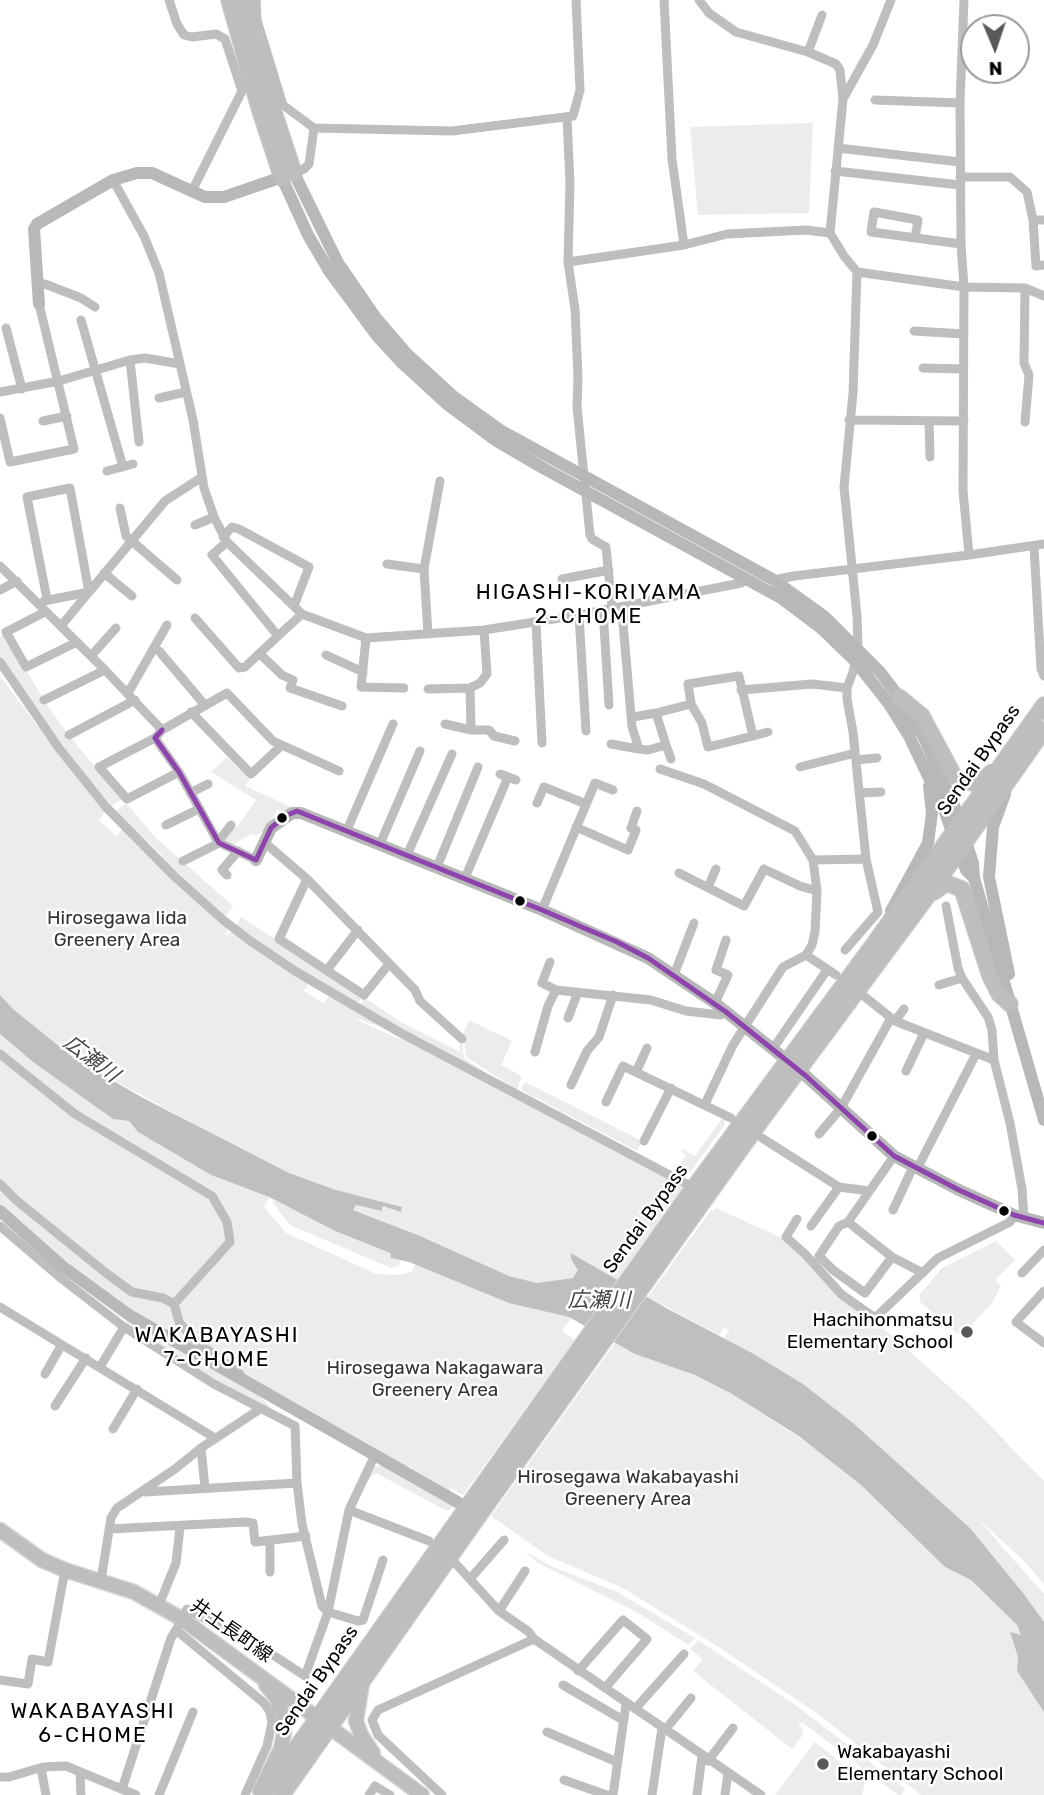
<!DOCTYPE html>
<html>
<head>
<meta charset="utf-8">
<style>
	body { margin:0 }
	#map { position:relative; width:1044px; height:1795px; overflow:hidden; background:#fff; font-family:Rubik,sans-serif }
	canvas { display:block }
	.north { position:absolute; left:960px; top:14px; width:70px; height:70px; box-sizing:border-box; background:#fff; border:2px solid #999; border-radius:50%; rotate:178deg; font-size:19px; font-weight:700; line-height:28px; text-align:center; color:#000 }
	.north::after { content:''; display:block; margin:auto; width:24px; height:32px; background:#595959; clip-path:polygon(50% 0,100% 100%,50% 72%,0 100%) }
</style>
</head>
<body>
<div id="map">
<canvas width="1044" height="1795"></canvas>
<div class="north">N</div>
</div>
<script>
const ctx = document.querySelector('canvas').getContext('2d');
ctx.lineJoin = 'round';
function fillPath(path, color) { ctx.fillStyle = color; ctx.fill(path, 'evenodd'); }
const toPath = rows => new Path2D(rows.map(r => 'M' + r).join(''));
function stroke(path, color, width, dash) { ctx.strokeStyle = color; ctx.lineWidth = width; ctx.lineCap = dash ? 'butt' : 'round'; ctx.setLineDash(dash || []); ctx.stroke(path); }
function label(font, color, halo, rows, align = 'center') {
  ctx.font = font + ' Rubik,"Noto Sans JP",sans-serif'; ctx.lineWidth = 5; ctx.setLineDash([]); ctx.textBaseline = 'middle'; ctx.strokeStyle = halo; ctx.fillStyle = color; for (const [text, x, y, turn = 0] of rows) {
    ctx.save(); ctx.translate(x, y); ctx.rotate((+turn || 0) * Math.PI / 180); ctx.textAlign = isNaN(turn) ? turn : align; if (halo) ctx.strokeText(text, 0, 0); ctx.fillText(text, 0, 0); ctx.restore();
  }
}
fillPath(toPath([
	[813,123,809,213,698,215,690,127],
	[5,634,45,702,67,733,122,799,112,806,86,776,82,775,19,688,0,656,0,637],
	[0,676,69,768,106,811,99,820,116,836,123,829,177,884,230,928,225,934,226,936,233,930,309,982,304,991,324,1003,330,994,389,1030,346,1015,397,1038,407,1040,681,1186,683,1190,618,1280,572,1253,571,1259,578,1270,573,1278,537,1283,509,1276,420,1236,353,1210,356,1205,382,1211,383,1206,401,1211,402,1207,336,1190,289,1173,227,1142,75,1059,13,1009,0,995],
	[227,757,250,780,245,786,291,807,282,812,277,810,267,829,255,836,252,834,233,844,226,840,225,837,234,825,237,827,256,800,211,772],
	[126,803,156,838,233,906,225,917,163,862,162,855,114,812],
	[241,917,276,940,362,997,356,1005,312,978,236,927],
	[365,998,401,1022,460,1052,459,1039,462,1040,464,1058,486,1073,359,1006],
	[469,1020,512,1041,501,1065,522,1076,517,1090,466,1057,464,1039,462,1036],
	[0,1034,33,1062,113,1119,129,1121,138,1132,211,1175,269,1197,264,1207,286,1233,376,1274,399,1275,412,1272,416,1264,571,1318,562,1331,575,1340,463,1495,451,1488,448,1492,412,1470,412,1468,409,1466,408,1468,377,1452,370,1445,128,1310,65,1264,0,1206],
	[525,1082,642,1141,637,1151,521,1090],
	[723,1117,725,1120,724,1126,685,1179,674,1173,686,1155,682,1152,683,1149,695,1156],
	[274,1200,335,1231,390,1253,391,1258,401,1261,399,1266,391,1268,290,1225,272,1202],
	[716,1208,788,1241,840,1296,883,1328,971,1406,1044,1481,1044,1584,1024,1561,977,1518,1044,1594,1044,1622,970,1528,853,1423,803,1384,724,1338,729,1330,724,1328,719,1335,648,1297,711,1210,713,1211],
	[996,1241,1015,1260,995,1280,1001,1286,992,1303,961,1336,920,1302,920,1294,942,1268],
	[129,1319,256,1393,273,1410,233,1392,125,1325],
	[615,1343,635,1354,695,1375,732,1394,818,1450,861,1485,945,1567,971,1580,1017,1625,1021,1635,1010,1633,1018,1657,1017,1671,1044,1712,1044,1795,921,1795,818,1714,725,1651,623,1588,548,1556,491,1516],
	[386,1465,453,1502,453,1507,447,1511,376,1473,368,1480,366,1478,374,1467],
	[526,1552,551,1566,617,1592,695,1638,689,1645,636,1612,536,1562],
	[698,1640,798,1707,905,1789,901,1795,898,1795,802,1722,798,1725,803,1729,802,1736,792,1749,693,1671,703,1659,690,1649],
	[815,1742,865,1782,862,1795,775,1795]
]), '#ececec');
fillPath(toPath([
	[0,995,13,1009,75,1059,145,1099,289,1173,336,1190,402,1207,401,1212,383,1206,382,1211,356,1205,353,1210,420,1236,509,1276,537,1283,573,1278,578,1270,571,1259,571,1253,668,1309,752,1353,803,1384,853,1423,970,1528,1023,1593,1044,1622,1044,1712,1017,1671,1018,1657,1010,1632,1021,1635,1017,1625,971,1580,945,1567,861,1485,800,1437,732,1394,695,1375,635,1354,569,1317,509,1303,409,1262,391,1258,390,1253,335,1231,269,1197,211,1175,138,1132,129,1121,113,1119,33,1062,0,1034]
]), '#bfbfbf');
const primary = toPath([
	[0,1530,42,1560,65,1570,134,1592,182,1619,422,1795],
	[362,1684,356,1721,361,1735,373,1753],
	[260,1791,281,1748,284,1733,282,1712,276,1697,266,1685]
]);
const highway = toPath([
	[229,0,260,111,282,178],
	[244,0,248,31],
	[250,39,294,173],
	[899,697,922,716,954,776,963,781,973,783,983,779,992,772],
	[934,892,946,883,962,889,990,976,999,994,1010,1004],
	[263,1795,689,1194,873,945,1044,705],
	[282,1795,483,1510,763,1118,924,901,1044,730]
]);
stroke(primary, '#dbdbdb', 17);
stroke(highway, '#dbdbdb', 18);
stroke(toPath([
	[169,0,177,24,184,35,192,37,216,34,225,39,242,91,192,191],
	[256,0,257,20,283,105,314,128,309,164,304,169,294,173],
	[664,0,672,159,684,245],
	[699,0,709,13,736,32,808,52,836,64,840,70,843,99,830,233,844,256,857,272,964,287,1025,288,1044,296],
	[964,0,960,103,961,244,964,287,963,491,969,555],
	[808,52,822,15],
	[843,99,873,45,891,0],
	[875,100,960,103],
	[567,118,570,183,568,262,575,309,578,377,577,407,590,535,592,539,606,547,612,608],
	[314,128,452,131,573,116,580,90,576,0],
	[838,148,960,162],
	[835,171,960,185],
	[960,177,1010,177,1027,192,1033,220,1036,266,1044,265],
	[113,180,144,236,159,273,193,420,204,488,214,517,227,542,302,614,366,638,484,630,579,615,741,583,748,579],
	[1033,220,1044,220],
	[915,238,918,220,874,212,871,232,961,244],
	[568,262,684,245,727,234,806,230,830,233],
	[37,284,45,284,81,298,95,307],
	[1025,288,1024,363,1029,375,1025,422],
	[81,320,123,467],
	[6,328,22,389],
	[914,331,964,334],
	[130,360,139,442],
	[923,368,963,369],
	[0,392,59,381,130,360,145,358,180,364],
	[159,398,186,392],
	[0,418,10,462,74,449,39,304],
	[849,420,964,421],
	[43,421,67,416],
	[929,421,930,457],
	[107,471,133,464],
	[120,508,126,536,177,580],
	[195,525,214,517],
	[223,537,232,527,239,529,309,567,294,606],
	[227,542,212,555,278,636,302,614],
	[1034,547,1041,669,1044,676],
	[387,564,424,569],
	[0,566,105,670,162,730,227,693,273,741,339,771],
	[104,573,132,596],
	[562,579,609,570],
	[774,580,794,576,969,555,1044,544],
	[0,590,17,581],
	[47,599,27,497,70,488,89,592,61,626],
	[44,601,89,592,165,501,202,477],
	[628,605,623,623,632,727,639,749,648,750,666,745,656,713,633,717],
	[603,610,609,705],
	[45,612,6,632,26,667,77,642],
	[579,615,586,731],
	[195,618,239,668,245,667,278,636],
	[536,622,542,743],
	[484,630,487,674,480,683,470,688,471,730,489,730,494,736,515,741],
	[428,634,424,569,440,481],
	[366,638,361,687,404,688],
	[159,651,204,704],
	[260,654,282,675,293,680,290,688,342,706],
	[326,655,363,672],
	[91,656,116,628],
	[0,662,58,747,106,807,174,876,222,919,249,940,295,971,399,1032,694,1188],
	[428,689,470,688],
	[741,690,812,684,847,688],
	[128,693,167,625],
	[44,700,105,670],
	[191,712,251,774,282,745],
	[656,713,691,704],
	[445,724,471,730],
	[162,730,155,738,179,772,218,842,256,860],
	[69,735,135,700],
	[753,736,739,676,688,684,691,704,702,723,708,747,753,736,768,732],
	[155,738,99,767,127,799,179,772],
	[611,744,639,749],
	[666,745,671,759],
	[856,760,877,758],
	[800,767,855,753],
	[660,769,704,784,795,831,813,860],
	[500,774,516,780],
	[190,793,208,784],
	[859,793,881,792],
	[537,803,544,787,586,804],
	[166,825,199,809],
	[576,827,628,850,636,830,631,828,637,811],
	[347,830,393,724],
	[218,842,231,825],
	[264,842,307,879,415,990,420,1001,462,1039],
	[380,844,420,751],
	[407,855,452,754],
	[183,861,219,843],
	[437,867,478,767],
	[679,873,744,906,764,869,800,886,817,891],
	[227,875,222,870,238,851],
	[465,878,508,777],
	[307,879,279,939,364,995,389,964],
	[708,887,716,869],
	[946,906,958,968,962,978,988,1017,992,1030,994,1060,1010,1123,1022,1189,1024,1219],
	[542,910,595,783,613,790],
	[845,950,878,912,866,859,853,732,847,699,847,688,853,672,858,648,857,616,844,487,853,393,857,272],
	[806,955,836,975],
	[550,962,542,983,556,990],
	[327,970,358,930],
	[674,975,694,923],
	[939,985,962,978],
	[865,997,895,1021,994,1060],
	[715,1003,728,975,716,970,726,940],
	[568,1018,578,992],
	[895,1021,904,1009],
	[772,1050,827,970],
	[535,1052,548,1006,556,990,651,1000,686,1011,721,1015,726,1012],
	[0,1054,75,1114,212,1196,227,1222,230,1242,174,1304,163,1298,132,1292,106,1273,16,1200,0,1184],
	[906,1071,924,1033],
	[636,1072,647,1048],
	[571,1085,587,1051,599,1037,613,995],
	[606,1102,623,1066,731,1118],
	[705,1104,733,1045,783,967,806,955,812,945,815,932,817,891,813,860,866,859],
	[819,1134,841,1108,891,1018],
	[762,1138,839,1187,869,1191],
	[644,1141,671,1088],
	[894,1156,848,1222,839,1226,819,1256,833,1270,865,1293,892,1257,923,1273],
	[917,1169,976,1054],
	[893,1210,913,1167],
	[797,1219,786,1237,805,1254,841,1294,875,1318,938,1258,1010,1222,1014,1215],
	[848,1222,892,1257],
	[0,1226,62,1279,124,1327,214,1384,295,1426,297,1483,302,1524,322,1606,328,1612,358,1621,363,1620,383,1560],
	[811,1226,839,1187],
	[1022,1273,1044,1250],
	[1044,1291,1016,1322,1044,1343],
	[174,1304,179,1322,192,1338,240,1374],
	[0,1307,215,1438],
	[100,1367,124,1327],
	[45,1374,61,1346],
	[55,1406,86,1358],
	[113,1429,137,1389],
	[201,1448,205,1488],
	[145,1492,297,1483],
	[349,1510,429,1541],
	[109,1529,245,1522,253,1523,255,1542,306,1536],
	[456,1564,499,1611,529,1632,534,1639,761,1795],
	[270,1572,270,1540],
	[470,1579,504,1540],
	[101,1580,111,1518,117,1508,175,1469,201,1448,260,1409],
	[159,1605,176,1563,180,1527],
	[499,1611,525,1571],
	[578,1671,623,1620,647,1639,605,1688],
	[0,1680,28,1684,32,1659,48,1662,65,1570],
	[563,1685,623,1720],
	[635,1709,684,1654],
	[665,1730,691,1698],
	[547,1732,617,1762],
	[708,1761,733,1728],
	[41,1768,46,1795],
	[80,1772,81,1795],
	[0,1777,9,1777,43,1767,66,1766,136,1795],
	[564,1780,607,1795],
	[122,1789,171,1638,176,1630],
	[159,1795,193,1712],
	[245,1795,267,1746,272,1723,270,1712,264,1703,176,1630,187,1609,273,1655,305,1676,328,1612,349,1510,375,1455],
	[369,1795,375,1786,390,1795],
	[442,1795,378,1735,372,1720,378,1710,534,1639],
	[613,1795,626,1704],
	[652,1795,662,1728],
	[697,1795,702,1756],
	[725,1795,728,1773]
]), '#bebebe', 9);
stroke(toPath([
	[282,178,308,235,329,271,377,336,400,361,448,405,495,440,543,468,781,598,822,629,856,662,889,704,909,736,944,810,966,870,974,878],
	[39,304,34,229,37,224,113,180,137,173,152,173,205,197,224,197,294,173,338,263,376,318,407,354,454,397,500,430,774,580,824,616,880,672,899,697,923,736,954,805,973,863,974,878,1044,1120],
	[1005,794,993,827,989,877,1009,974],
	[256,860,271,828,292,813,301,813,542,910,648,958,715,1003,779,1054],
	[891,911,928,843,932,813,929,786],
	[806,1076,894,1156,959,1190,1014,1215,1044,1223],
	[0,1211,62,1266,129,1315,466,1507]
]), '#b8b8b8', 12);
stroke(primary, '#bebebe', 14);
stroke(highway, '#bebebe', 16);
stroke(toPath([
	[162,730,155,738,179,772,219,843,256,860,271,828,285,816,297,811,542,910,617,942,648,958,726,1012,806,1076,894,1156,959,1190,1014,1215,1044,1223]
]), '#8e44ad', 5);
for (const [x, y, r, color] of [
	[282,818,6,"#000"],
	[520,901,6,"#000"],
	[872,1136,6,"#000"],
	[1004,1211,6,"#000"],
	[967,1332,7,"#595959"],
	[823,1764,7,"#595959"]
]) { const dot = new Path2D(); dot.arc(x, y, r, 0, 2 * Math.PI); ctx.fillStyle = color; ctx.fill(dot); stroke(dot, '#fff', 2.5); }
label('19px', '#000', '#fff', [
	["Sendai Bypass",979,760,-55],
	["Sendai Bypass",646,1219,-54],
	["井土長町線",231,1631,35],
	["Sendai Bypass",317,1681,-55]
]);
label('19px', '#333', '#fff', [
	["Hirosegawa Iida",117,919],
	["Greenery Area",117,941],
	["Hirosegawa Nakagawara",435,1369],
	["Greenery Area",435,1391],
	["Hirosegawa Wakabayashi",628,1478],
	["Greenery Area",628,1500]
]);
label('19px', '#000', '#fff', [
	["Hachihonmatsu",953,1321],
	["Elementary School",953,1343],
	["Wakabayashi",837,1753,"left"],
	["Elementary School",837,1775,"left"]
], 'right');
ctx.letterSpacing = '2px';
label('21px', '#000', '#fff', [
	["HIGASHI-KORIYAMA",589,593],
	["2-CHOME",589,617],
	["WAKABAYASHI",217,1336],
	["7-CHOME",217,1360],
	["WAKABAYASHI",93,1712],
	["6-CHOME",93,1736]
]);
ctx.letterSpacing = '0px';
label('italic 21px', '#444', '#fff', [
	["広瀬川",91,1059,37],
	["広瀬川",599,1301]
]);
</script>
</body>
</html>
